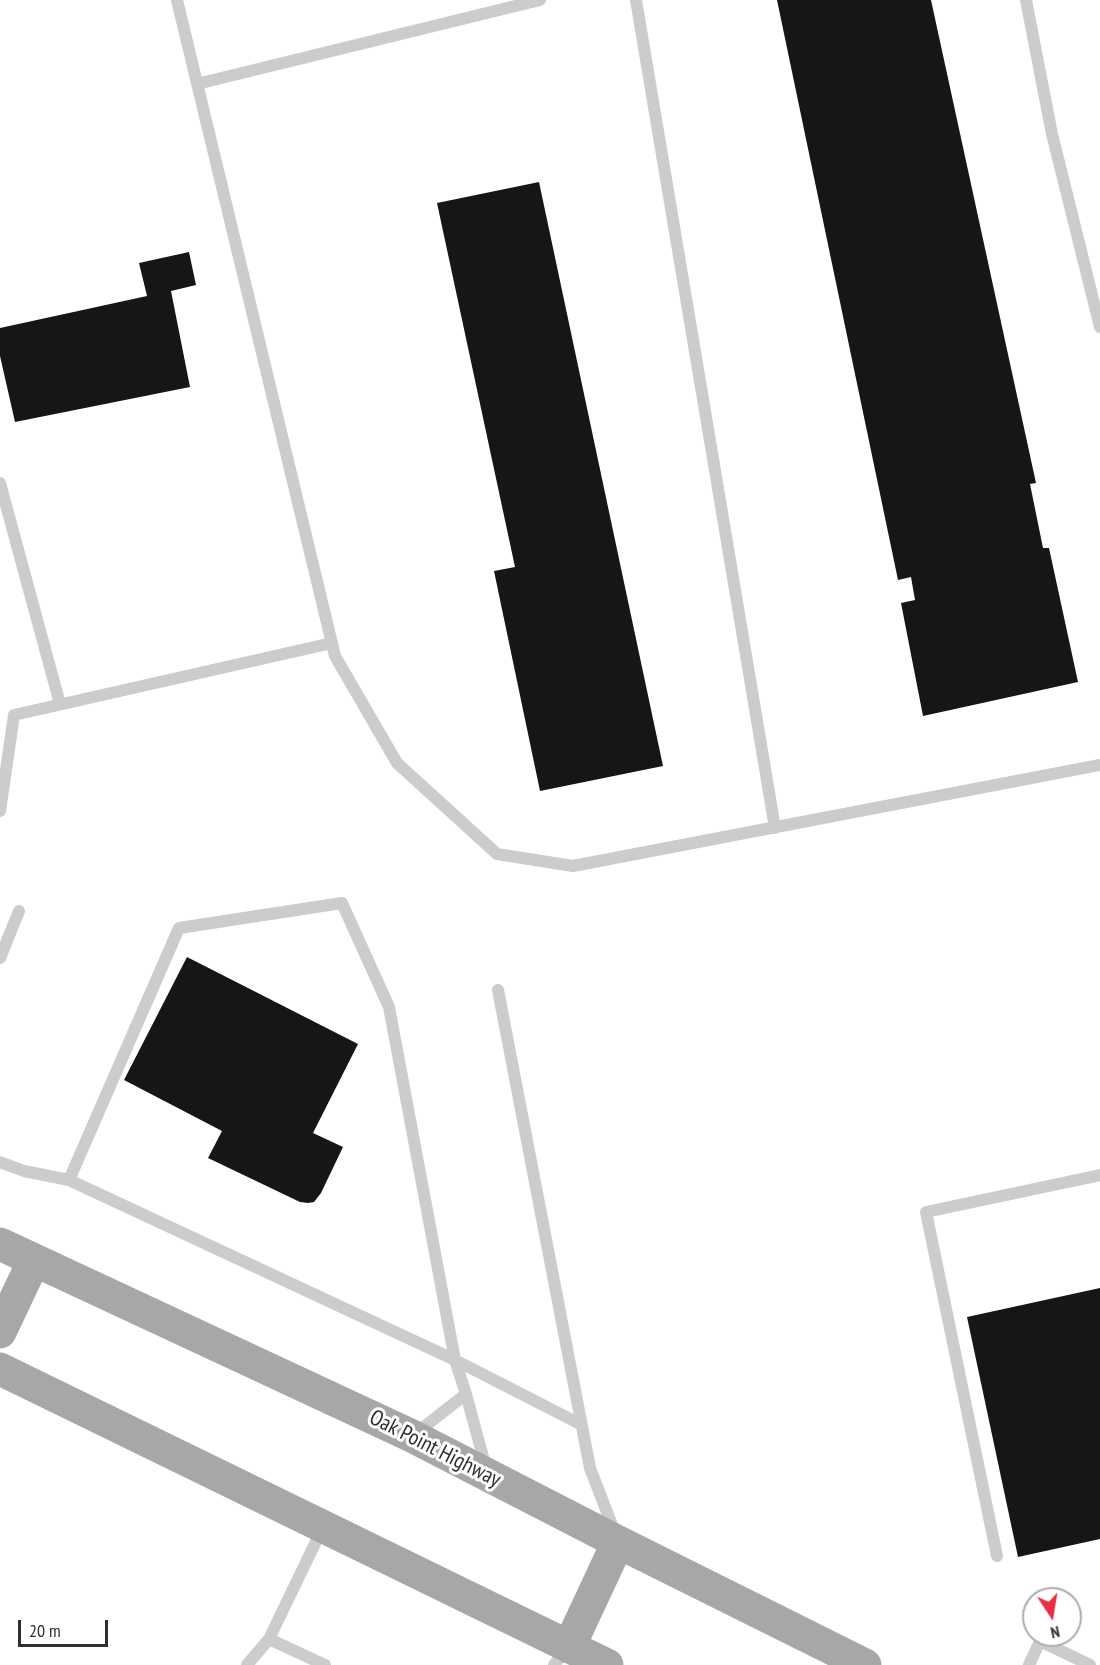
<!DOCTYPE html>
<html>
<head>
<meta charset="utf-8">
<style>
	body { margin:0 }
	#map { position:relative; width:1100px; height:1665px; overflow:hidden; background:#fff; font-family:"PT Sans Narrow",sans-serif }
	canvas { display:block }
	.north { position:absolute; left:1022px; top:1587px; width:60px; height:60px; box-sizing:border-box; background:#fff; border:2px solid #acacac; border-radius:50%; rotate:168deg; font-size:16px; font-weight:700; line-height:24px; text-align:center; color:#2f2f2f }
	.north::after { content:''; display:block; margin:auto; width:21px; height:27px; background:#ea2e44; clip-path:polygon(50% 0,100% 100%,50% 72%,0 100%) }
	.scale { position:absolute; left:18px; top:1620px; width:90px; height:27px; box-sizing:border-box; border:3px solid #2f2f2f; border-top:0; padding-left:8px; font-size:18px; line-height:21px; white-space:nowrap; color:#2f2f2f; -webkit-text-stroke:4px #fff; paint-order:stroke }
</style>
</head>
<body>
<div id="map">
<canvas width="1100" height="1665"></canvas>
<div class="north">N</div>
<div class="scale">20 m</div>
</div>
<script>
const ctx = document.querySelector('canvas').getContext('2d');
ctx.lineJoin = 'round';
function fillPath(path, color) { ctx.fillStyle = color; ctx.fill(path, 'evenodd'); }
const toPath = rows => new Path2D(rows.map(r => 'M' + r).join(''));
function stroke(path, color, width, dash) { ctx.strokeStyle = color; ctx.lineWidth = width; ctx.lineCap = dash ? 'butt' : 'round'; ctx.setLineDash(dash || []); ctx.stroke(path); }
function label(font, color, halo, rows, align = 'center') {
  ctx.font = font + ' "PT Sans Narrow",sans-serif'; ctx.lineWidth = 6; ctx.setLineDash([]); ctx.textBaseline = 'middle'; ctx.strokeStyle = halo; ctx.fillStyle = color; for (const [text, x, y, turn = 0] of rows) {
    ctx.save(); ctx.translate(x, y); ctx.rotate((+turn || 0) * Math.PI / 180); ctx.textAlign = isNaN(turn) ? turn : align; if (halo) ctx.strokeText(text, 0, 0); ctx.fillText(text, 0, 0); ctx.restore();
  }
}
fillPath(toPath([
	[777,0,931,0,1036,483,1030,484,1043,548,1049,548,1078,682,923,716,901,603,915,600,911,577,898,580],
	[539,182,663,766,540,791,494,571,515,567,437,203],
	[189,252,196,285,171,291,190,387,15,422,0,356,0,328,147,296,139,263],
	[187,957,358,1044,313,1133,343,1147,321,1193,314,1202,308,1203,300,1202,208,1158,222,1131,124,1080],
	[1100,1288,1100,1539,1018,1557,967,1317]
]), '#161616');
stroke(toPath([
	[177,0,335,656,397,763,497,854,573,866,1100,765],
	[636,0,775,828],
	[1026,0,1052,134,1100,327],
	[197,84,540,0],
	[0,483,60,704],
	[0,811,14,715,332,643],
	[0,958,19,911],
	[498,990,590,1468,615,1533],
	[0,1162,24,1171,69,1180,455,1360,389,1007,342,903,179,928,69,1180],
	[455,1360,582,1425],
	[455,1360,466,1394,486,1468],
	[415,1434,466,1394],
	[323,1527,269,1639,325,1665],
	[997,1556,926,1212,1100,1175],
	[247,1665,269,1639],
	[554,1665,568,1647],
	[1029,1665,1040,1641,1090,1665]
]), '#ccc', 12);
stroke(toPath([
	[0,1244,412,1436,618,1542,865,1665],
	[0,1332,34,1260],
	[0,1369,607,1665],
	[569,1647,618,1542]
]), '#a7a7a7', 33);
label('22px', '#2f2f2f', '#fff', [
	["Oak Point Highway",435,1449,27]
]);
</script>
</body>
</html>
